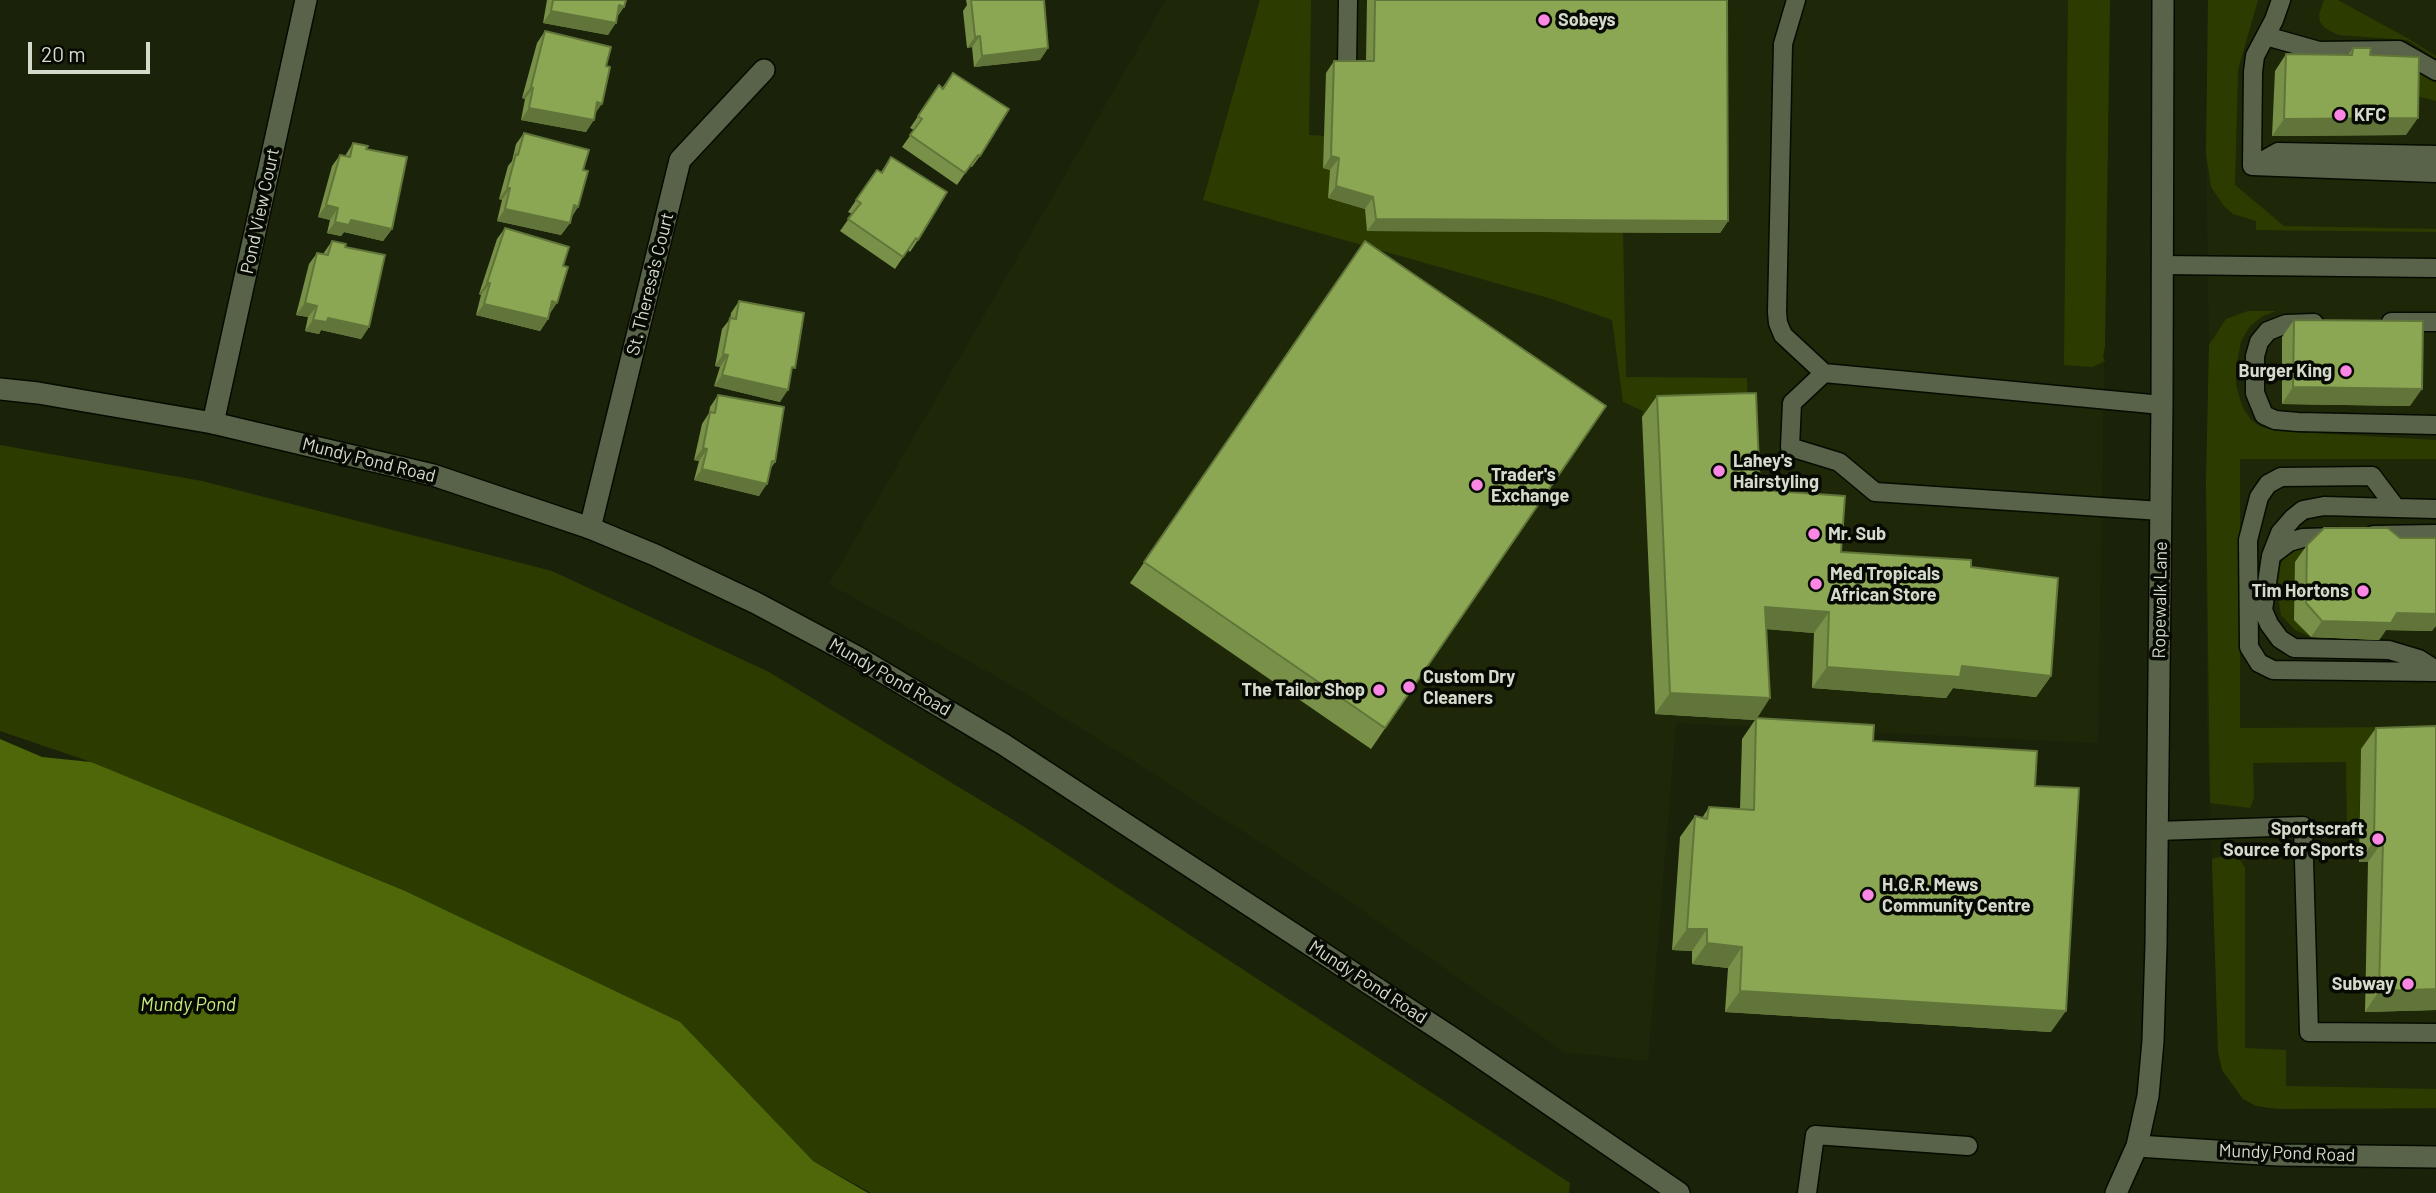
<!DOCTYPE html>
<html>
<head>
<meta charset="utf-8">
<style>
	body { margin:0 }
	#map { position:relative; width:2436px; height:1193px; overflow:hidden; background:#1a220a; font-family:Barlow,sans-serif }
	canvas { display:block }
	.scale { position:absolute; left:28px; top:42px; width:122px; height:32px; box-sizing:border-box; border:4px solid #d5dbcc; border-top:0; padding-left:9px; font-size:21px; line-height:24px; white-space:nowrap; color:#d5dbcc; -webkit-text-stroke:5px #070a03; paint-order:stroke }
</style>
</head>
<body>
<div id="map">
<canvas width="2436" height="1193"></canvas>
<div class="scale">20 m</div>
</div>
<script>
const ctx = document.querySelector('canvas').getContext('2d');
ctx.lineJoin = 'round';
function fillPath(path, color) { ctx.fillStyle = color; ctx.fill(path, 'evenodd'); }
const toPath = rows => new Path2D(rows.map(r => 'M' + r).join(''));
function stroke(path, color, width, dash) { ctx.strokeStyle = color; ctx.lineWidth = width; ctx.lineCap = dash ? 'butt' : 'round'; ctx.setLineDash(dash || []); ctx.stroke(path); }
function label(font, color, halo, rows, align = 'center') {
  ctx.font = font + ' Barlow,sans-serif'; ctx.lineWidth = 7; ctx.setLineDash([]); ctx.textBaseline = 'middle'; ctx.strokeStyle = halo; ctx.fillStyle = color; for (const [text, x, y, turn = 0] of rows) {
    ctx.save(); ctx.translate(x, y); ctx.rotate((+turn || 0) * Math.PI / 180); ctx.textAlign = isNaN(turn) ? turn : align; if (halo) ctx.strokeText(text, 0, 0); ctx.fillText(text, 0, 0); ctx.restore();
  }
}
fillPath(toPath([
	[1166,0,2110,0,2098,743,1676,723,1648,1061,1564,1052,1323,883,1127,757,1003,680,829,584],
	[2208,0,2436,0,2436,1109,2278,1109,2256,1106,2243,1099,2222,1070,2218,1052,2207,719,2206,482,2209,345,2206,153]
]), '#1e2808');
fillPath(toPath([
	[1260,0,1311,0,1309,135,1324,136,1323,168,1330,170,1328,198,1365,209,1368,231,1623,232,1626,377,1747,378,1748,410,1741,414,1642,417,1643,411,1623,402,1612,320,1552,299,1203,200],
	[2068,0,2110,0,2105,347,2103,356,2105,361,2092,367,2064,365],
	[2208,0,2258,0,2238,70,2235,185,2284,226,2436,229,2436,232,2256,230,2256,221,2233,214,2224,206,2211,187,2206,153],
	[2324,0,2338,0,2407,38,2436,56,2436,58,2407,40,2338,35,2325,28,2320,22,2319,14],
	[2411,68,2436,83,2436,101,2413,95],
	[2248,311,2276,311,2263,316,2250,326,2241,341,2237,363,2236,385,2242,406,2251,420,2261,427,2277,431,2436,440,2436,459,2240,459,2240,728,2436,727,2361,749,2359,835,2347,834,2346,762,2253,763,2254,798,2250,808,2210,803,2206,482,2209,345,2226,319],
	[0,445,202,481,552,571,769,672,1023,826,1570,1183,1569,1193,871,1193,91,762,0,731],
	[2307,541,2311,637,2295,630,2281,615,2277,589,2277,573,2285,555],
	[2223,856,2232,857,2241,861,2245,868,2245,1048,2286,1050,2286,1086,2436,1089,2436,1108,2278,1109,2256,1106,2243,1099,2222,1070,2218,1052,2212,859]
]), '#2c3c00');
fillPath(toPath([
	[0,739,42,757,91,762,405,891,680,1022,813,1161,868,1193,0,1193]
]), '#4e6708');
const lane = toPath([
	[1796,0,1783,44,1777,312,1778,323,1783,335,1824,373,2162,405],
	[2281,0,2274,20,2255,56,2253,72,2252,166,2436,173],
	[2266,36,2319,51,2399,50,2436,71],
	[1347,67,1348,0],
	[2255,165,2278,152,2436,155],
	[2162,265,2436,268],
	[2391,322,2436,322],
	[2314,323,2286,324,2268,331,2259,342,2255,356,2255,393,2264,415,2275,420,2298,422,2436,425],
	[1824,373,1792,403,1790,447,1839,462,1875,492,2161,511],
	[2396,508,2324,506,2303,510,2293,518,2280,533,2271,556,2263,610,2269,624,2280,639,2294,648,2389,650,2419,659,2436,670],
	[2436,509,2396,508,2372,476,2281,477,2268,484,2259,497,2248,540,2249,647,2259,663,2273,670,2436,672],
	[2373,535,2436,534],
	[2273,554,2289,542,2303,538,2338,537],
	[2157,831,2303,826,2309,1032,2436,1033],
	[1807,1193,1815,1135,1968,1146]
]);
const street = toPath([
	[213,423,306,0],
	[590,528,680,160,764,70],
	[2137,1146,2278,1155,2436,1157]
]);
const secondary = toPath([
	[0,389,38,393,213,423,433,475,590,528,655,555,756,603,859,658,1003,744,1457,1041,1679,1193],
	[2116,1193,2137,1146,2148,1096,2153,1041,2156,945,2162,405,2163,0]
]);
stroke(lane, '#050b00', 21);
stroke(street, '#050b00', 24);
stroke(secondary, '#050b00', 24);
stroke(lane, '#596349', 18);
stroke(street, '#596349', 21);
stroke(secondary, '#596349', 21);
fillPath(toPath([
	[547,0,626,0,624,7,617,17,608,35,543,23],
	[966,0,1044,0,1048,48,1040,60,974,67,972,47,967,48,963,11,967,5],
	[1367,0,1727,0,1728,221,1720,233,1367,231,1365,209,1328,198,1330,170,1323,168,1326,73,1334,61,1366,61],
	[545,31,595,114,586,132,521,120,525,99,522,98,537,43],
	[2353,48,2370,55,2406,135,2272,136,2275,71,2286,54,2348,55],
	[953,73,980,156,972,167,970,166,957,185,902,147,914,130,910,128,939,85,942,88],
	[524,133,583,170,578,207,571,218,570,223,561,235,497,221,502,200,499,199,508,166,512,161,516,144],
	[353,143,366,149,392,229,383,241,344,232,341,236,327,233,330,220,318,217,332,166,340,155,345,156],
	[891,157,918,240,910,252,908,250,895,269,840,231,852,214,848,212,869,181,881,172],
	[505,228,549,314,548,319,540,331,476,315,481,295,479,294,497,239],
	[332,241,345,247,369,327,361,339,321,330,319,334,305,331,308,317,296,315,309,264,317,253,323,254],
	[1365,241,1606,406,1371,749,1130,583],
	[739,301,791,374,780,402,714,386,720,367,715,366,722,329,730,319,731,313],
	[2294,320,2410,406,2282,404,2282,337],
	[718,395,775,462,771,468,759,496,694,480,699,461,694,460,702,424,709,413,710,407],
	[1657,396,1760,490,1841,552,1971,567,2051,676,2036,697,1953,688,1946,698,1812,688,1814,633,1767,629,1756,718,1873,741,2035,786,2051,1032,1725,1012,1728,968,1692,964,1692,951,1672,950,1680,837,1695,816,1702,818,1709,807,1740,809,1742,739,1755,720,1655,714,1642,417],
	[2307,545,2432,631,2386,630,2379,640,2311,637,2294,620,2295,562],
	[2376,728,2436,1010,2365,1012,2368,862,2359,862,2361,749]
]), '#789047');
fillPath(toPath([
	[619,5,624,7,616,18],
	[551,11,616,23,608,35,543,23],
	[980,36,972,47,967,48,975,37],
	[1048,48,1040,60,974,67,982,56],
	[531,87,533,88,525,99,522,98],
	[597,102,602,104,594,115],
	[529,108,594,120,586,132,521,120],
	[2418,118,2406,135,2272,136,2284,119],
	[1331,156,1339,158,1330,170,1323,168],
	[1336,186,1373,197,1365,209,1328,198],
	[507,188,510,188,502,200,499,199],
	[326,205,338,208,330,220,318,217],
	[574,205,578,207,570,219],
	[505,209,570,223,561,235,497,221],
	[1376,219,1728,221,1720,233,1367,231],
	[351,220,392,229,383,241,344,232,341,236,327,233,335,222],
	[487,283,490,283,481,295,479,294],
	[552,301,557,303,549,315],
	[305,303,317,306,308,317,296,315],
	[484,304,548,319,540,331,476,315],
	[328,318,369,327,361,339,321,330,319,334,305,331,313,320],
	[723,354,728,355,720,367,715,366],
	[722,375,788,390,780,402,714,386],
	[2293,387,2422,389,2410,406,2282,404],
	[703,448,707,449,699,461,694,460],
	[702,469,767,484,759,496,694,480],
	[1765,607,1829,612,1814,633,1751,628],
	[2397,613,2436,614,2436,626,2432,631,2386,630,2379,640,2311,637,2322,621],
	[1962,666,2051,676,2036,697,1953,688,1946,698,1812,688,1827,667],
	[1670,693,1770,698,1756,720,1655,714],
	[2374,841,2383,841,2368,862,2359,862],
	[1687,929,1707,929,1692,951,1672,950],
	[1707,943,1742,947,1728,968,1692,964],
	[2436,989,2436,1010,2365,1012,2379,991],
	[1740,991,2066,1011,2051,1032,1725,1012]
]), '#61753a');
const building = toPath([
	[553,0,626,0,624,7,619,5,616,23,551,11,553,0],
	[971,0,1044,0,1048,48,982,56,980,36,975,37,971,0],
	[1375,0,1727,0,1728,221,1376,219,1373,197,1336,186,1339,158,1331,156,1334,61,1374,61,1375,0],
	[545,31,611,47,606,66,610,67,602,104,597,102,594,120,529,108,533,88,531,87,545,31],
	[2353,48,2371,48,2370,55,2419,57,2418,118,2284,119,2286,54,2352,55,2353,48],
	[953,73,1009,109,980,156,978,155,965,173,910,135,922,119,918,116,939,85,943,89,953,73],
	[524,133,589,150,583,170,588,171,578,207,574,205,570,223,505,209,510,188,507,188,516,154,518,155,524,133],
	[353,143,368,146,366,149,407,157,392,229,351,220,349,225,335,222,338,208,326,205,340,155,350,157,353,143],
	[891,157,947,192,918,240,916,238,903,257,848,219,861,203,856,200,877,170,882,173,891,157],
	[505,228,569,247,563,266,568,267,557,303,552,301,548,319,484,304,490,283,487,283,505,228],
	[332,241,346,244,345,247,385,255,369,327,328,318,327,322,313,320,317,306,305,303,317,253,328,255,332,241],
	[1365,241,1606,406,1385,728,1144,562,1365,241],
	[739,301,804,313,795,368,792,367,788,390,722,375,728,355,723,354,730,318,736,319,739,301],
	[2294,320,2423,321,2422,389,2293,387,2294,320],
	[1756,393,1760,490,1845,496,1841,552,1971,560,1971,567,2058,578,2051,676,1962,666,1960,677,1827,667,1829,612,1765,607,1770,698,1670,693,1657,396,1756,393],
	[718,395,784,407,775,462,772,461,767,484,702,469,707,449,703,448,710,412,715,413,718,395],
	[2324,528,2388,528,2400,538,2436,538,2436,614,2397,613,2391,623,2322,621,2306,603,2307,545,2324,528],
	[1756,718,1874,725,1873,741,2037,751,2035,786,2079,788,2066,1011,1740,991,1742,947,1707,943,1707,929,1687,929,1695,816,1707,819,1709,807,1754,810,1756,718],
	[2436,726,2436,989,2379,991,2383,841,2374,841,2376,728,2436,726]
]);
fillPath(building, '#8ba753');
stroke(building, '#61753a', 2);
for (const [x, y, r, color] of [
	[1544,20,7,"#fb87e5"],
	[2340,115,7,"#fb87e5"],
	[2346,371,7,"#fb87e5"],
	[1719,471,7,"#fb87e5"],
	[1477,485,7,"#fb87e5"],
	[1814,534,7,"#fb87e5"],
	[1816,584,7,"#fb87e5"],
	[2363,591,7,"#fb87e5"],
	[1409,687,7,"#fb87e5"],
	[1379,690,7,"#fb87e5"],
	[2378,839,7,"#fb87e5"],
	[1868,895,7,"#fb87e5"],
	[2408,984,7,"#fb87e5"]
]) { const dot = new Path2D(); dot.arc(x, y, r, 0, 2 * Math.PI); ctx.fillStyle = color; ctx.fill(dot); stroke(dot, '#070a03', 2.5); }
label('bold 18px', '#d5dbcc', '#070a03', [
	["Sobeys",1558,20],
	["KFC",2354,115],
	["Burger King",2332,371,"right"],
	["Lahey's",1733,461],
	["Hairstyling",1733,482],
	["Trader's",1491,475],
	["Exchange",1491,496],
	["Mr. Sub",1828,534],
	["Med Tropicals",1830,574],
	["African Store",1830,595],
	["Tim Hortons",2349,591,"right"],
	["Custom Dry",1423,677],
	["Cleaners",1423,698],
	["The Tailor Shop",1365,690,"right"],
	["Sportscraft",2364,829,"right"],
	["Source for Sports",2364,850,"right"],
	["H.G.R. Mews",1882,885],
	["Community Centre",1882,906],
	["Subway",2394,984,"right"]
], 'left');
label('18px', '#d5dbcc', '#070a03', [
	["Pond View Court",260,211,-78],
	["St. Theresa's Court",650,284,-76],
	["Mundy Pond Road",369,460,14],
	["Ropewalk Lane",2160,600,-89],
	["Mundy Pond Road",890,677,30],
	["Mundy Pond Road",1368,982,33],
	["Mundy Pond Road",2287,1153,2]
]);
label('italic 19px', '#c7ed7d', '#070a03', [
	["Mundy Pond",188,1005]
]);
</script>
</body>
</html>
